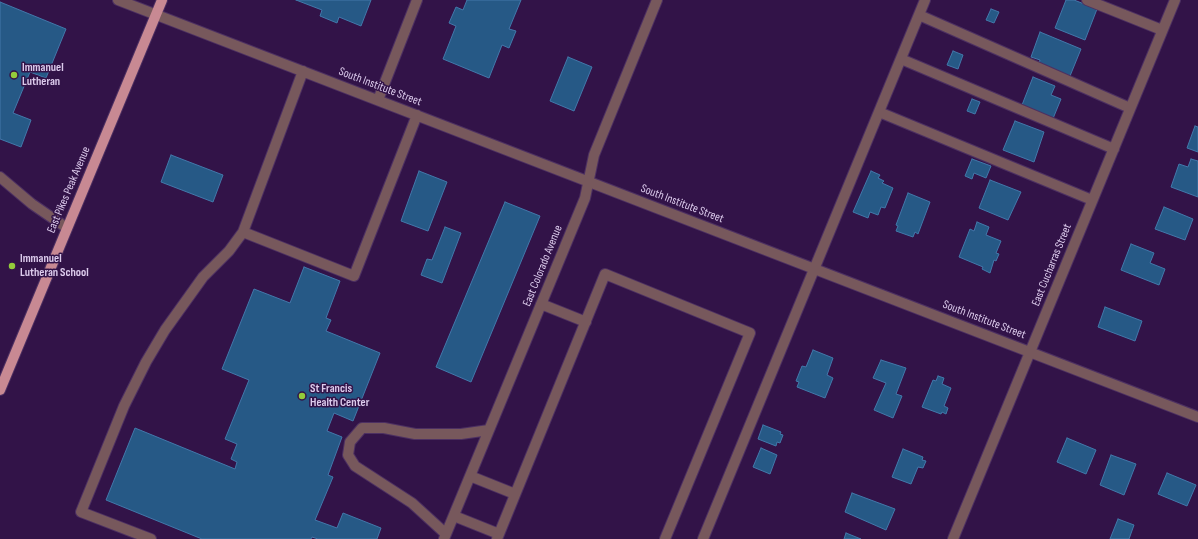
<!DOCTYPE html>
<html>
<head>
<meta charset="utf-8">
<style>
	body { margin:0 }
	canvas { display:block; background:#321348 }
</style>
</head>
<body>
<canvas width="1198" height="539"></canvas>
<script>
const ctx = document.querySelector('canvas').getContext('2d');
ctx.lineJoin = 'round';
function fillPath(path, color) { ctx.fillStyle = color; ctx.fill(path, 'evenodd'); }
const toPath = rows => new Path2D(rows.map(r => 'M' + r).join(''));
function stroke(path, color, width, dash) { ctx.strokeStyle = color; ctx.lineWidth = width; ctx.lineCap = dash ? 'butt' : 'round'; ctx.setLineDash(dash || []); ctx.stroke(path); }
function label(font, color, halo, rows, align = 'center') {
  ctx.font = font + ' "Sofia Sans Condensed",sans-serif'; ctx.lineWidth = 3; ctx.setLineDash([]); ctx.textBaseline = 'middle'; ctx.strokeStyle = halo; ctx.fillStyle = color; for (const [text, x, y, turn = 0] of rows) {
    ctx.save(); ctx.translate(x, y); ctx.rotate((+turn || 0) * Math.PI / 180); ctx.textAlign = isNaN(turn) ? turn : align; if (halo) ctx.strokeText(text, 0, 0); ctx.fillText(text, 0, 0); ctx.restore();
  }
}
const building = toPath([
	[296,0,371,0,361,26,339,17,337,23,320,16,322,10,296,0],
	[467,0,521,0,509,29,516,31,509,48,502,45,489,78,443,59,456,26,449,23,456,7,463,10,467,0],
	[1066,0,1074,0,1097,9,1085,40,1055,28,1066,0],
	[0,2,66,29,46,78,30,72,13,113,31,120,21,147,0,139,0,2],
	[991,9,999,12,994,23,986,20,991,9],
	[1040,32,1081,49,1070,76,1039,64,1040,60,1031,57,1040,32],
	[953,51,963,55,958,69,947,65,953,51],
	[568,57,592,67,574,111,550,101,568,57],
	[1033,77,1055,86,1051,95,1061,99,1052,121,1022,105,1033,77],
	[972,99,980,102,975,114,967,111,972,99],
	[1015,121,1044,132,1034,162,1003,150,1015,121],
	[1195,126,1198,127,1198,152,1187,148,1195,126],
	[171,155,223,175,213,202,161,182,171,155],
	[972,159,991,166,986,178,974,173,972,179,965,176,972,159],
	[1191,159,1198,161,1198,197,1171,187,1179,164,1188,167,1191,159],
	[419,171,447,182,428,231,401,221,419,171],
	[871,171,880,175,878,178,884,181,882,183,893,188,885,208,881,207,878,215,870,212,868,218,853,212,871,171],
	[990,180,1021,192,1008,220,979,208,990,180],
	[908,193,930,202,918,234,915,232,913,237,896,231,898,226,896,225,908,193],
	[505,202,540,216,471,382,436,367,505,202],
	[1164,207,1193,219,1185,240,1155,229,1164,207],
	[977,222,989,227,986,235,1001,241,996,253,999,254,996,261,994,260,990,273,982,269,983,267,959,257,970,229,974,231,977,222],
	[445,227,461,233,442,283,421,275,427,259,432,260,445,227],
	[1131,244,1154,253,1150,263,1165,269,1159,285,1121,270,1131,244],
	[304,267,340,281,326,318,331,320,326,331,380,353,353,421,334,413,327,431,342,437,328,475,333,477,315,520,337,528,343,513,381,528,377,539,318,539,312,537,311,539,202,539,106,500,135,428,235,469,237,462,231,459,237,444,225,439,249,380,222,369,254,289,290,303,304,267],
	[1105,307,1142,321,1135,341,1098,327,1105,307],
	[813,350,833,358,827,375,833,378,825,398,797,387,799,382,796,381,802,366,806,367,813,350],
	[881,360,906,368,896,394,902,396,893,418,874,410,886,383,873,378,881,360],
	[938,376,944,378,942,384,951,388,944,406,948,408,946,414,942,412,941,414,922,407,933,380,936,381,938,376],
	[763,425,781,432,780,434,783,435,780,443,777,442,776,446,758,439,763,425],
	[1067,438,1096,450,1086,474,1057,462,1067,438],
	[761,448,777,455,770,474,753,467,761,448],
	[903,449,923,457,922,460,926,461,923,468,918,467,911,484,892,477,903,449],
	[1111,455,1136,464,1124,495,1100,485,1111,455],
	[1167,473,1196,485,1187,506,1158,494,1167,473],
	[852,493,895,509,886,530,845,512,852,493],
	[1118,519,1134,525,1129,539,1110,539,1118,519],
	[846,533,861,539,844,539,846,533]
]);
fillPath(building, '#265986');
stroke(building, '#4278aa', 1);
const minor = toPath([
	[118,0,1198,417],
	[1087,0,1162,30],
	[919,15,1130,108],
	[901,59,1114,149],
	[303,71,243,232,354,276,417,115],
	[378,100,417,0],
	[879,112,1092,200],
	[0,177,32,204,67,228],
	[541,304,586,322],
	[470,476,515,494],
	[454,516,499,534],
	[446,534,412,503,355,466,348,455,350,442,362,428,384,428,415,434,461,434,489,430],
	[151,539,81,512,124,406,146,362,165,330,203,277,229,251,243,232],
	[444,539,585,198,594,155,657,0],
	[497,539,605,274,750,333,665,539],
	[703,539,925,0],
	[953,539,1175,0]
]);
const major = toPath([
	[0,390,162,0]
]);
stroke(minor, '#4d3062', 12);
stroke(major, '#4d3062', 12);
stroke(minor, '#77585c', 10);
stroke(major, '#c88993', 10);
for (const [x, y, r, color] of [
	[14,75,4,"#94cc3b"],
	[12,266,4,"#94cc3b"],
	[302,396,4,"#94cc3b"]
]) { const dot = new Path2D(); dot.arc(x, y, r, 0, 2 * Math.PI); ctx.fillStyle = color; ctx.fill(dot); stroke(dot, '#321348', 1.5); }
label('bold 12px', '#dccbec', '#321348', [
	["Immanuel",22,68],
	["Lutheran",22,82],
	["Immanuel",20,259],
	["Lutheran School",20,273],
	["St Francis",310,389],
	["Health Center",310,403]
], 'left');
label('12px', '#dccbec', '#321348', [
	["South Institute Street",380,87,21],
	["East Pikes Peak Avenue",69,190,-67],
	["South Institute Street",682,204,21],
	["East Cucharras Street",1052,265,-68],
	["East Colorado Avenue",543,266,-68],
	["South Institute Street",984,320,21]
]);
</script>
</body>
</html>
